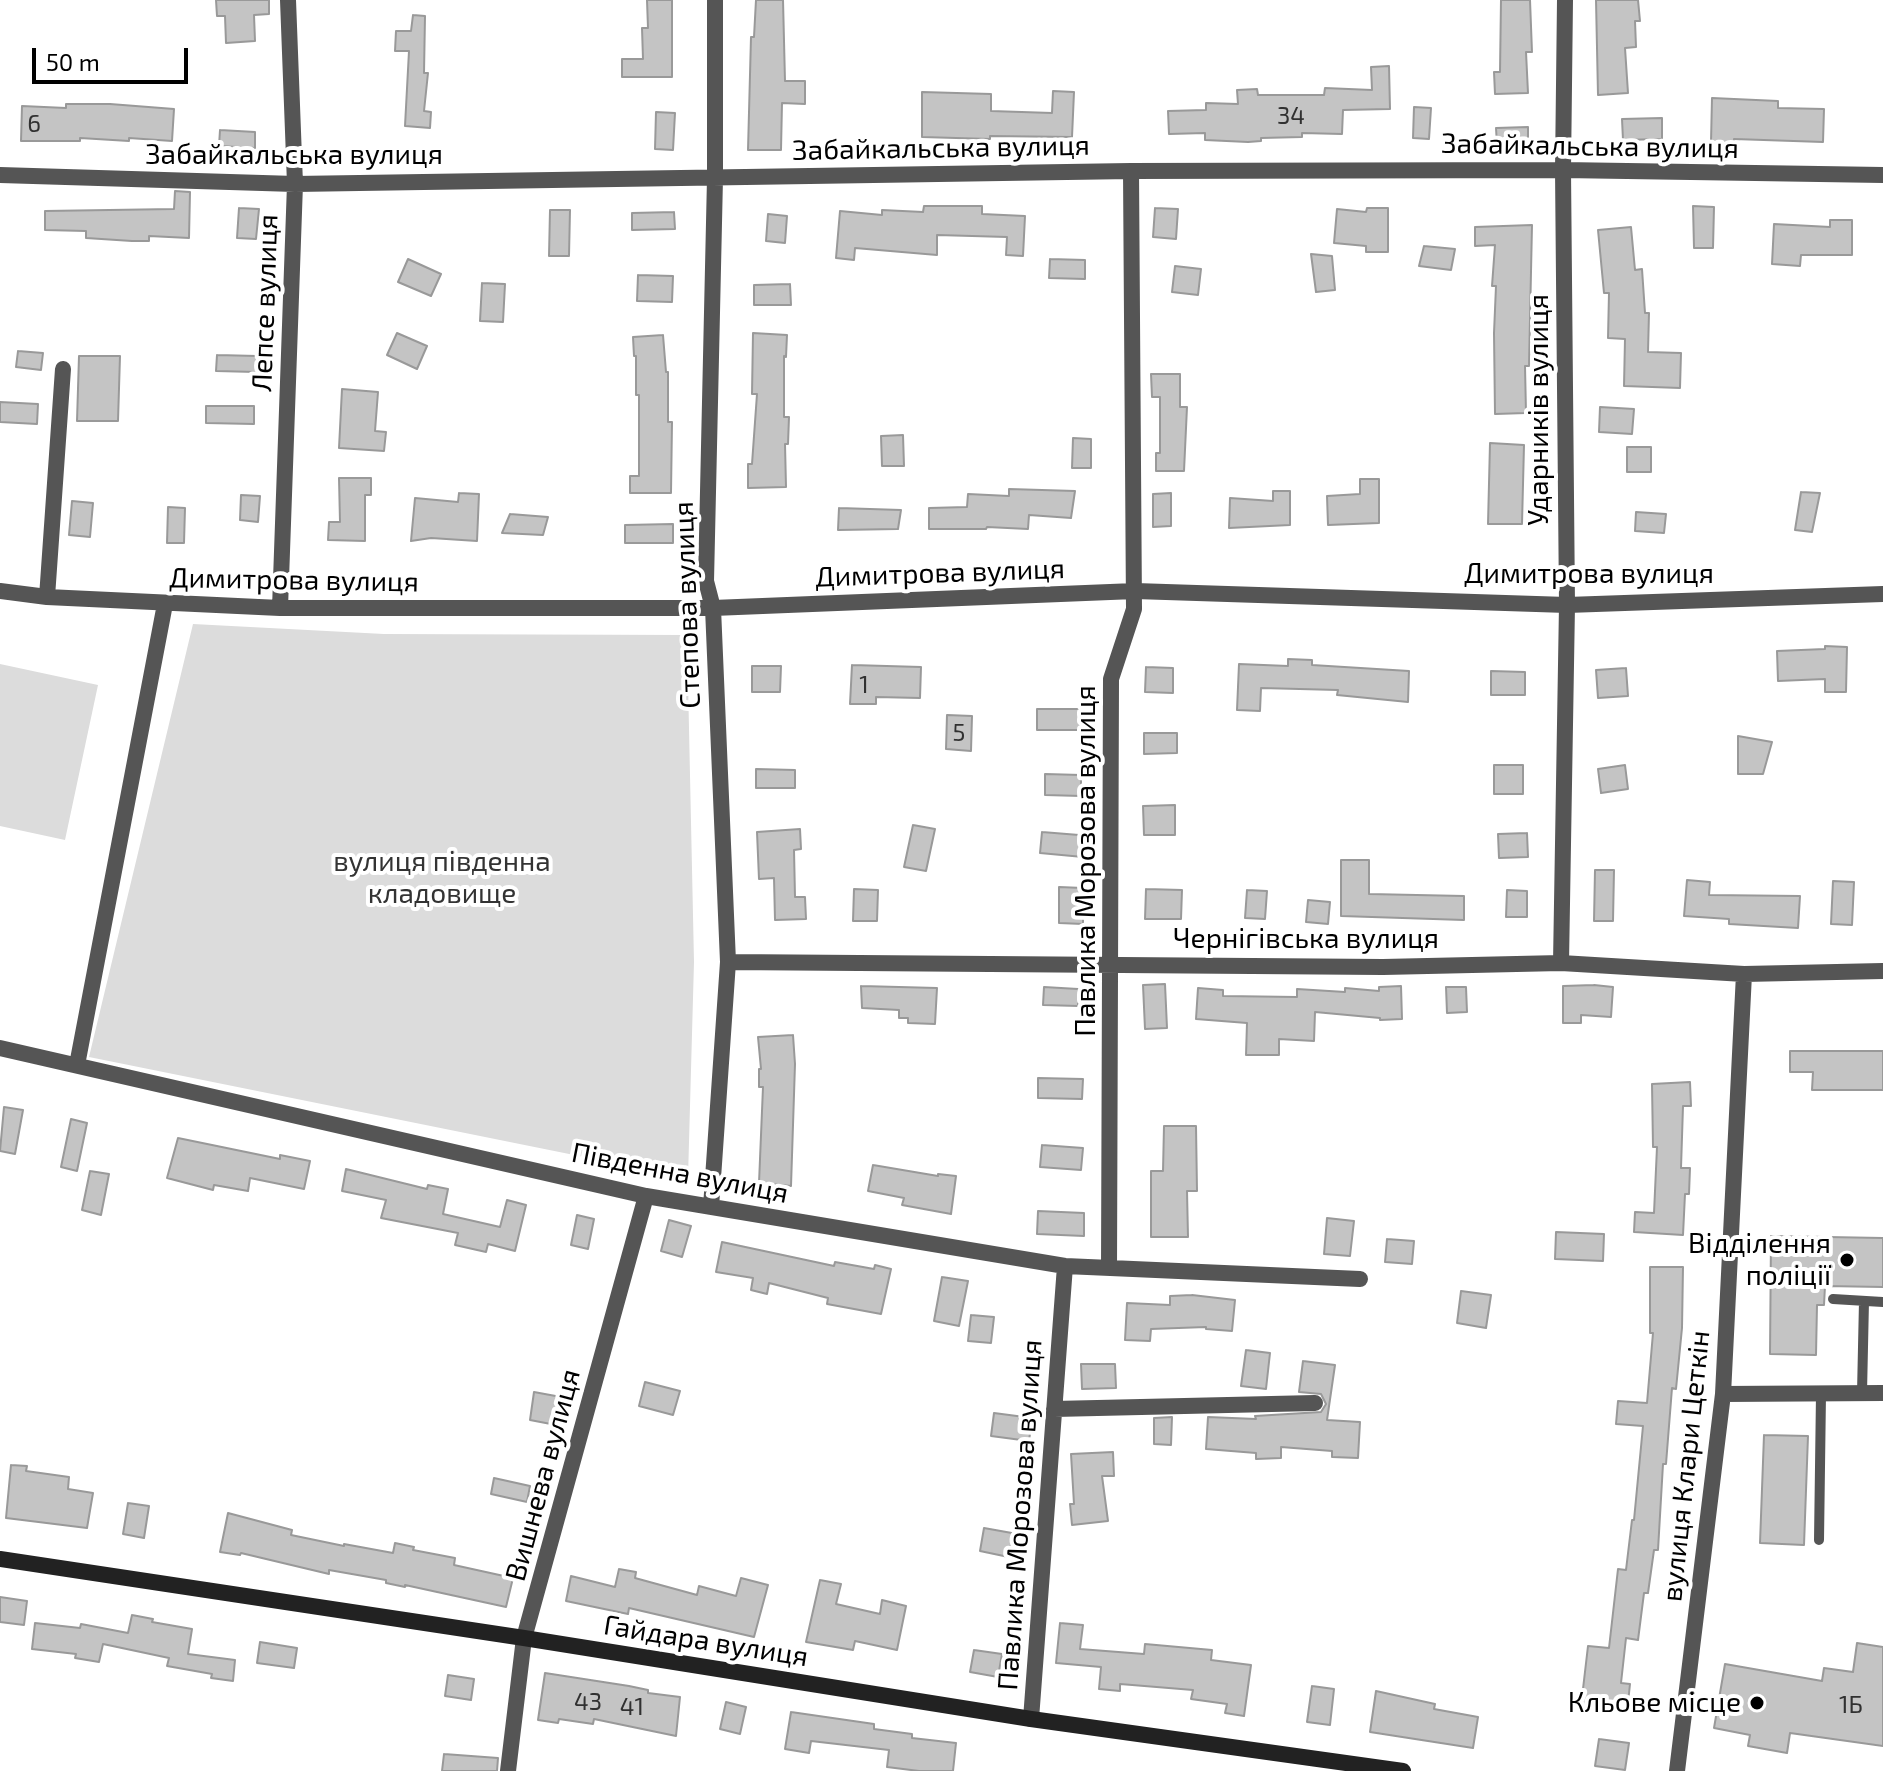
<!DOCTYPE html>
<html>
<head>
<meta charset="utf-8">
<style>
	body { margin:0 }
	#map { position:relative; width:1883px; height:1771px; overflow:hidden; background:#fff; font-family:"Exo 2",sans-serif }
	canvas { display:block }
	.scale { position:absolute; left:32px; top:48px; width:156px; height:36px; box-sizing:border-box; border:4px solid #000; border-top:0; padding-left:10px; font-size:24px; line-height:28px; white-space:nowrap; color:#000; -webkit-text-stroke:6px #fff; paint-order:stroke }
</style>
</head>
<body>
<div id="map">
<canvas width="1883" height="1771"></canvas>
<div class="scale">50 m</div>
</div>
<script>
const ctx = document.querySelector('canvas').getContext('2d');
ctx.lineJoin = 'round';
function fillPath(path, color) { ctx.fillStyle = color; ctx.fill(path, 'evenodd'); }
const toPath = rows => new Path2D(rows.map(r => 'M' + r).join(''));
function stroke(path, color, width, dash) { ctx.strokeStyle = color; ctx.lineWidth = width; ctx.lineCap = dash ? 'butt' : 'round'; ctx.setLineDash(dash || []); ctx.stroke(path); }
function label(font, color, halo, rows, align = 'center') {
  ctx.font = font + ' "Exo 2",sans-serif'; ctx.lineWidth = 8; ctx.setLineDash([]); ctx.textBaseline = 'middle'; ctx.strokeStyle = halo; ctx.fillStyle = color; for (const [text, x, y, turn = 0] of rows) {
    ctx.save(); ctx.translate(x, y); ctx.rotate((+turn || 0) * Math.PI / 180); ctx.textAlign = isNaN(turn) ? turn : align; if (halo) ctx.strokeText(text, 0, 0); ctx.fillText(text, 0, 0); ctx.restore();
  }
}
fillPath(toPath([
	[193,624,384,634,687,635,694,962,688,1178,89,1057],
	[0,664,98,685,65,840,0,826]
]), '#dcdcdc');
const building = toPath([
	[216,0,269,0,269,14,254,15,255,41,226,43,225,16,217,16,216,0],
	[647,0,672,0,672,77,622,77,622,59,643,59,642,28,648,28,647,0],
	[756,0,783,0,785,81,805,81,805,104,782,103,781,150,748,150,751,37,754,37,756,0],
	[1501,0,1530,0,1532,52,1526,52,1528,93,1495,94,1494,72,1500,72,1501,0],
	[1596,0,1638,0,1640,21,1635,21,1636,47,1625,48,1628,93,1598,95,1596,0],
	[413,15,425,16,424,73,428,73,424,111,431,112,430,128,405,126,409,51,395,51,396,31,411,31,413,15],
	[1389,66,1390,109,1343,110,1342,134,1302,133,1302,137,1261,138,1261,141,1248,142,1205,140,1205,133,1169,134,1168,111,1206,110,1206,103,1238,104,1237,90,1257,89,1258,95,1324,95,1325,88,1372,90,1371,67,1389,66],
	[1053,91,1074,92,1072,137,990,136,990,139,922,137,922,92,991,94,991,111,1052,113,1053,91],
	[1712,98,1778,101,1778,108,1824,109,1823,142,1734,139,1734,143,1711,142,1712,98],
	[66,104,110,104,174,109,172,141,129,138,129,141,80,138,80,141,21,141,22,106,66,108,66,104],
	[1414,107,1431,108,1429,139,1413,138,1414,107],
	[656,112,675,113,673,150,655,149,656,112],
	[1662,118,1662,139,1623,140,1622,119,1662,118],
	[1528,127,1528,144,1497,145,1496,128,1528,127],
	[220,130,255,132,255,148,219,146,220,130],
	[175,191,190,192,189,238,149,236,149,241,132,241,86,238,86,231,45,230,45,211,174,209,175,191],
	[924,206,982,206,982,214,1025,216,1023,256,1006,255,1007,237,937,235,937,255,855,248,854,260,836,258,840,211,882,215,882,210,923,212,924,206],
	[1693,206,1714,207,1713,248,1694,248,1693,206],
	[239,208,259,209,256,239,237,238,239,208],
	[1155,208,1178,209,1176,239,1153,237,1155,208],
	[1367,208,1388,208,1388,252,1366,252,1366,246,1334,243,1337,209,1366,212,1367,208],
	[550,210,570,210,569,256,549,256,550,210],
	[674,212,675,229,632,230,632,213,674,212],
	[768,214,787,216,785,243,766,241,768,214],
	[1830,220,1852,220,1852,255,1801,255,1800,266,1772,264,1774,224,1830,227,1830,220],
	[1532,225,1529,366,1525,366,1526,413,1495,414,1494,333,1496,286,1492,286,1495,245,1475,246,1475,227,1532,225],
	[1631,227,1635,270,1642,269,1645,313,1649,313,1648,352,1681,353,1680,388,1624,386,1625,339,1608,338,1609,293,1604,293,1598,230,1631,227],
	[1424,246,1455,249,1451,270,1419,266,1424,246],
	[1311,254,1332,256,1335,290,1316,292,1311,254],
	[408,259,441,274,431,296,398,282,408,259],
	[1050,259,1085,260,1085,279,1049,278,1050,259],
	[1175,266,1201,269,1198,295,1172,292,1175,266],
	[638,275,673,276,672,302,637,301,638,275],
	[482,283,505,284,503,322,480,321,482,283],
	[790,284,791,305,754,305,754,285,790,284],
	[397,333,427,346,417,369,387,355,397,333],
	[753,333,787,335,786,357,784,356,784,417,789,417,788,444,785,444,786,487,748,488,748,464,752,464,757,394,752,394,753,333],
	[663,335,666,372,668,372,668,422,672,422,671,493,630,493,630,476,639,476,639,395,636,395,636,356,634,356,633,337,663,335],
	[18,351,43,353,41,370,16,367,18,351],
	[217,355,257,356,256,372,216,371,217,355],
	[79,356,120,356,118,421,77,421,79,356],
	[1151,374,1180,374,1180,407,1187,407,1184,471,1156,471,1156,453,1160,453,1160,397,1152,397,1151,374],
	[342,389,378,392,375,431,386,432,384,451,339,448,342,389],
	[0,402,38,404,37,424,0,422,0,402],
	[206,406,254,406,254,424,206,423,206,406],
	[1600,407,1634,409,1632,434,1599,432,1600,407],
	[903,435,904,466,882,466,881,436,903,435],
	[1073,438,1091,439,1091,468,1072,468,1073,438],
	[1490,443,1524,445,1522,524,1488,524,1490,443],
	[1627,447,1651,447,1651,472,1627,472,1627,447],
	[339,478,371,478,371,495,365,495,365,541,328,540,329,522,340,522,339,478],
	[1360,479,1379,479,1379,523,1328,525,1327,496,1360,494,1360,479],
	[1009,489,1075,491,1071,518,1029,515,1028,529,987,527,986,529,929,529,929,508,967,507,968,494,1009,496,1009,489],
	[1273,491,1290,491,1290,525,1229,528,1230,498,1273,501,1273,491],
	[1801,492,1820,493,1812,532,1795,530,1801,492],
	[459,493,479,494,477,541,431,538,411,541,415,498,458,502,459,493],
	[1171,493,1171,526,1153,527,1153,494,1171,493],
	[241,495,260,496,258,522,240,520,241,495],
	[72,501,93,503,90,537,69,535,72,501],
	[168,507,185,508,184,543,167,543,168,507],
	[839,508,901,510,898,529,838,530,839,508],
	[1636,512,1666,514,1664,533,1635,531,1636,512],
	[510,514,548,517,543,535,502,533,510,514],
	[673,524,673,543,625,543,625,525,673,524],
	[1825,646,1847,647,1846,692,1825,692,1825,679,1778,681,1777,651,1825,649,1825,646],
	[1288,659,1312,660,1312,665,1409,671,1408,702,1337,695,1338,690,1261,688,1260,711,1237,710,1239,664,1288,666,1288,659],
	[852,665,921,667,920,698,876,697,876,704,850,704,852,665],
	[752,666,781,666,780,692,752,692,752,666],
	[1146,667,1173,668,1173,693,1145,692,1146,667],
	[1626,668,1628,696,1598,698,1596,670,1626,668],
	[1491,671,1525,672,1525,695,1491,695,1491,671],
	[1037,709,1081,709,1081,730,1037,730,1037,709],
	[947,715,972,716,971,751,946,749,947,715],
	[1144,733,1177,733,1177,753,1144,754,1144,733],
	[1738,736,1772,742,1763,774,1738,774,1738,736],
	[1494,765,1523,765,1523,794,1494,794,1494,765],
	[1625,765,1628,789,1601,793,1598,769,1625,765],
	[756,769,795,770,795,788,756,788,756,769],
	[1045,774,1081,775,1081,796,1045,795,1045,774],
	[1175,805,1175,835,1144,835,1143,806,1175,805],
	[913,825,935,829,926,871,904,867,913,825],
	[800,829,801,849,794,850,795,897,805,897,806,919,775,920,774,878,759,879,757,832,800,829],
	[1042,832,1079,835,1083,857,1040,853,1042,832],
	[1527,833,1528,857,1499,858,1498,834,1527,833],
	[1341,860,1369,860,1369,894,1464,896,1464,920,1341,916,1341,860],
	[1595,870,1614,870,1613,921,1594,921,1595,870],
	[1687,880,1710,882,1709,895,1800,896,1798,928,1729,924,1729,919,1684,916,1687,880],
	[1833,881,1854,882,1852,925,1831,924,1833,881],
	[1059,887,1083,888,1083,924,1059,923,1059,887],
	[854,889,878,890,877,921,853,921,854,889],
	[1146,889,1182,890,1181,919,1145,919,1146,889],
	[1247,890,1267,891,1265,919,1245,918,1247,890],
	[1507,890,1527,891,1527,917,1506,917,1507,890],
	[1308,900,1330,902,1328,924,1306,922,1308,900],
	[1165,984,1167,1028,1145,1029,1143,985,1165,984],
	[1594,985,1613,987,1611,1017,1581,1015,1581,1023,1563,1023,1563,986,1594,985],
	[861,986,937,988,935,1024,908,1023,908,1018,899,1018,899,1010,862,1008,861,986],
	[1401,986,1402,1019,1380,1020,1380,1018,1315,1012,1314,1041,1279,1039,1279,1055,1246,1055,1247,1023,1196,1019,1198,988,1223,990,1223,996,1297,997,1297,989,1345,992,1345,988,1379,991,1379,987,1401,986],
	[1044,987,1078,989,1078,1006,1043,1005,1044,987],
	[1446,987,1466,987,1467,1012,1447,1013,1446,987],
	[793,1035,795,1064,791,1186,759,1183,763,1087,759,1087,759,1069,761,1069,758,1037,793,1035],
	[1790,1051,1883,1051,1883,1090,1812,1090,1813,1072,1790,1072,1790,1051],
	[1038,1078,1083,1079,1082,1099,1038,1098,1038,1078],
	[1690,1082,1691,1106,1683,1106,1681,1168,1690,1168,1689,1194,1685,1194,1683,1235,1634,1232,1635,1212,1654,1213,1657,1147,1653,1147,1652,1084,1690,1082],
	[4,1107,23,1110,15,1154,0,1151,4,1107],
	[71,1119,87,1123,77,1171,61,1167,71,1119],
	[1164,1126,1196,1126,1197,1191,1187,1191,1188,1237,1151,1237,1151,1171,1163,1171,1164,1126],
	[178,1138,280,1159,280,1155,310,1161,304,1189,250,1178,248,1191,214,1185,213,1190,167,1178,178,1138],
	[1042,1145,1083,1148,1081,1170,1040,1167,1042,1145],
	[873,1165,938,1176,938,1174,956,1176,951,1214,902,1205,904,1198,868,1191,873,1165],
	[346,1169,427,1189,428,1185,448,1189,443,1214,500,1227,507,1200,526,1205,515,1251,488,1244,486,1252,455,1245,458,1233,381,1218,386,1200,342,1191,346,1169],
	[90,1171,109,1174,101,1215,82,1210,90,1171],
	[1038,1211,1084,1213,1084,1236,1037,1234,1038,1211],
	[577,1215,594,1219,588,1249,571,1245,577,1215],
	[1327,1218,1354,1221,1350,1256,1324,1254,1327,1218],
	[669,1220,691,1226,682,1257,661,1251,669,1220],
	[1556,1232,1604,1234,1603,1261,1555,1259,1556,1232],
	[1771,1236,1883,1238,1883,1287,1825,1286,1824,1305,1817,1305,1816,1355,1770,1354,1771,1236],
	[1387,1239,1414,1241,1412,1264,1385,1262,1387,1239],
	[722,1242,834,1266,835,1262,874,1269,875,1265,891,1269,881,1314,827,1304,828,1298,769,1283,767,1294,751,1290,753,1278,716,1272,722,1242],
	[1650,1267,1683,1267,1682,1328,1676,1389,1672,1388,1666,1464,1663,1464,1658,1550,1654,1550,1648,1593,1644,1593,1638,1640,1626,1638,1621,1683,1630,1684,1627,1712,1581,1706,1588,1646,1609,1648,1618,1569,1626,1570,1632,1520,1634,1520,1643,1426,1616,1424,1618,1401,1647,1403,1653,1333,1650,1333,1650,1267],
	[942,1277,968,1281,959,1326,934,1321,942,1277],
	[1461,1291,1491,1295,1486,1328,1457,1323,1461,1291],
	[1192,1295,1235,1300,1232,1331,1206,1329,1206,1327,1151,1329,1150,1341,1125,1340,1127,1303,1170,1305,1170,1296,1192,1295],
	[971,1315,994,1317,991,1343,968,1341,971,1315],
	[1246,1350,1270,1353,1266,1389,1241,1386,1246,1350],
	[1303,1361,1335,1365,1327,1420,1360,1422,1358,1458,1332,1457,1332,1451,1281,1447,1281,1458,1256,1459,1256,1453,1206,1449,1208,1417,1256,1419,1255,1416,1321,1412,1326,1404,1321,1394,1299,1392,1303,1361],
	[1081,1364,1115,1364,1116,1388,1082,1389,1081,1364],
	[645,1382,680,1391,673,1415,639,1406,645,1382],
	[534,1392,561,1397,556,1425,530,1420,534,1392],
	[994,1413,1032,1418,1029,1441,991,1436,994,1413],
	[1172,1417,1171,1445,1154,1444,1154,1418,1172,1417],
	[1764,1435,1808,1436,1804,1545,1760,1543,1764,1435],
	[1113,1452,1114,1476,1102,1476,1108,1521,1072,1525,1070,1504,1074,1504,1071,1454,1113,1452],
	[11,1465,27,1466,26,1471,69,1477,68,1489,93,1493,87,1528,6,1518,11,1465],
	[494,1478,530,1486,527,1502,491,1494,494,1478],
	[128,1503,149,1506,144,1538,123,1534,128,1503],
	[228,1513,292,1530,291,1535,344,1546,344,1544,393,1553,395,1543,414,1547,413,1550,455,1558,454,1565,513,1578,506,1607,405,1585,405,1587,386,1583,386,1580,329,1570,329,1574,241,1553,240,1555,220,1552,228,1513],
	[984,1528,1023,1535,1018,1559,980,1551,984,1528],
	[619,1569,636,1572,635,1578,697,1595,699,1586,736,1596,741,1578,768,1585,754,1637,629,1608,628,1614,566,1601,571,1576,615,1587,619,1569],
	[820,1580,841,1584,836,1604,880,1614,882,1600,906,1606,897,1650,855,1641,853,1650,806,1642,820,1580],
	[0,1597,27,1601,24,1625,0,1622,0,1597],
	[132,1615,153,1619,152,1622,192,1629,188,1654,235,1660,233,1681,211,1678,212,1674,167,1666,169,1658,103,1644,99,1662,75,1658,76,1654,32,1649,35,1623,80,1628,81,1624,128,1633,132,1615],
	[1060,1623,1083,1625,1080,1649,1144,1654,1145,1644,1212,1650,1211,1660,1251,1665,1244,1716,1225,1713,1227,1704,1191,1699,1193,1690,1120,1684,1120,1691,1099,1689,1101,1667,1056,1663,1060,1623],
	[260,1642,297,1648,294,1668,257,1663,260,1642],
	[1857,1643,1883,1647,1883,1746,1790,1733,1787,1753,1748,1746,1750,1735,1714,1728,1725,1664,1822,1681,1824,1668,1853,1672,1857,1643],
	[974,1650,1002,1654,998,1677,970,1672,974,1650],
	[545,1673,629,1686,648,1690,648,1693,680,1697,676,1736,594,1719,593,1724,559,1719,558,1723,538,1720,545,1673],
	[448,1675,474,1679,471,1700,445,1696,448,1675],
	[1312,1686,1334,1689,1330,1725,1307,1722,1312,1686],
	[1376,1691,1435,1704,1434,1709,1478,1717,1473,1748,1370,1732,1376,1691],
	[726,1702,746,1707,740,1734,720,1729,726,1702],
	[791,1712,874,1724,874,1729,912,1734,912,1738,956,1743,953,1771,919,1771,887,1767,889,1750,811,1741,809,1753,785,1749,791,1712],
	[1599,1739,1629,1743,1625,1770,1595,1766,1599,1739],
	[444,1754,498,1758,497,1771,442,1771,444,1754]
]);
fillPath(building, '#c4c4c4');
stroke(building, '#999', 2);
stroke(toPath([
	[1833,1299,1883,1302],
	[1862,1393,1864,1301],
	[1819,1540,1821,1394]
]), '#555', 10);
stroke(toPath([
	[0,175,295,184,1131,171,1563,170,1883,175],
	[0,591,47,597,280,608,713,608,1135,591,1567,605,1883,594],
	[47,597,63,369],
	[280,608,295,184,288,0],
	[728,962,1383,967,1561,963,1744,974,1883,971],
	[1561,963,1567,605,1563,170,1565,0],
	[0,1048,646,1196,1065,1266,1360,1279],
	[77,1065,165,604],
	[711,1207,728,962,713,608,706,581,715,178,715,0],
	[1109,1268,1111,679,1134,609,1131,171],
	[1723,1394,1883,1393],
	[1054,1409,1315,1403],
	[1031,1719,1065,1266],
	[508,1771,524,1638,646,1196],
	[1677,1771,1723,1394,1744,974]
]), '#555', 16);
stroke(toPath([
	[0,1559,524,1638,1031,1719,1403,1771]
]), '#222', 16);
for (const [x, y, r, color] of [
	[1847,1260,8,"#000"],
	[1757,1703,8,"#000"]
]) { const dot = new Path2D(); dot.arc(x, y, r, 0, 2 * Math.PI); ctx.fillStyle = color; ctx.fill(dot); stroke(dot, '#fff', 3); }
label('24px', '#313131', null, [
	["34",1291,116],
	["6",34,124],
	["1",864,685],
	["5",959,733],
	["43",588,1702],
	["1Б",1851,1705],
	["41",632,1707]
]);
label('28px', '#000', '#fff', [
	["Забайкальська вулиця",1590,146,1],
	["Забайкальська вулиця",941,148,-1],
	["Забайкальська вулиця",294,155],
	["Лепсе вулиця",265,303,-88],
	["Ударників вулиця",1539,410,-90],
	["Димитрова вулиця",940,573,-2],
	["Димитрова вулиця",1589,574],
	["Димитрова вулиця",294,580,1],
	["Степова вулиця",687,605,-92],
	["Павлика Морозова вулиця",1086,861,-90],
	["Чернігівська вулиця",1306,939],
	["Південна вулиця",680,1173,11],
	["вулиця Клари Цеткін",1686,1466,-84],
	["Вишнева вулиця",543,1475,-75],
	["Павлика Морозова вулиця",1020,1515,-86],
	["Гайдара вулиця",706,1641,9]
]);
label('28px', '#333', '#fff', [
	["вулиця південна",442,862],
	["кладовище",442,894]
]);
label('28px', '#000', '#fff', [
	["Відділення",1831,1244],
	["поліції",1831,1276],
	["Кльове місце",1741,1703]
], 'right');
</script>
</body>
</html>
